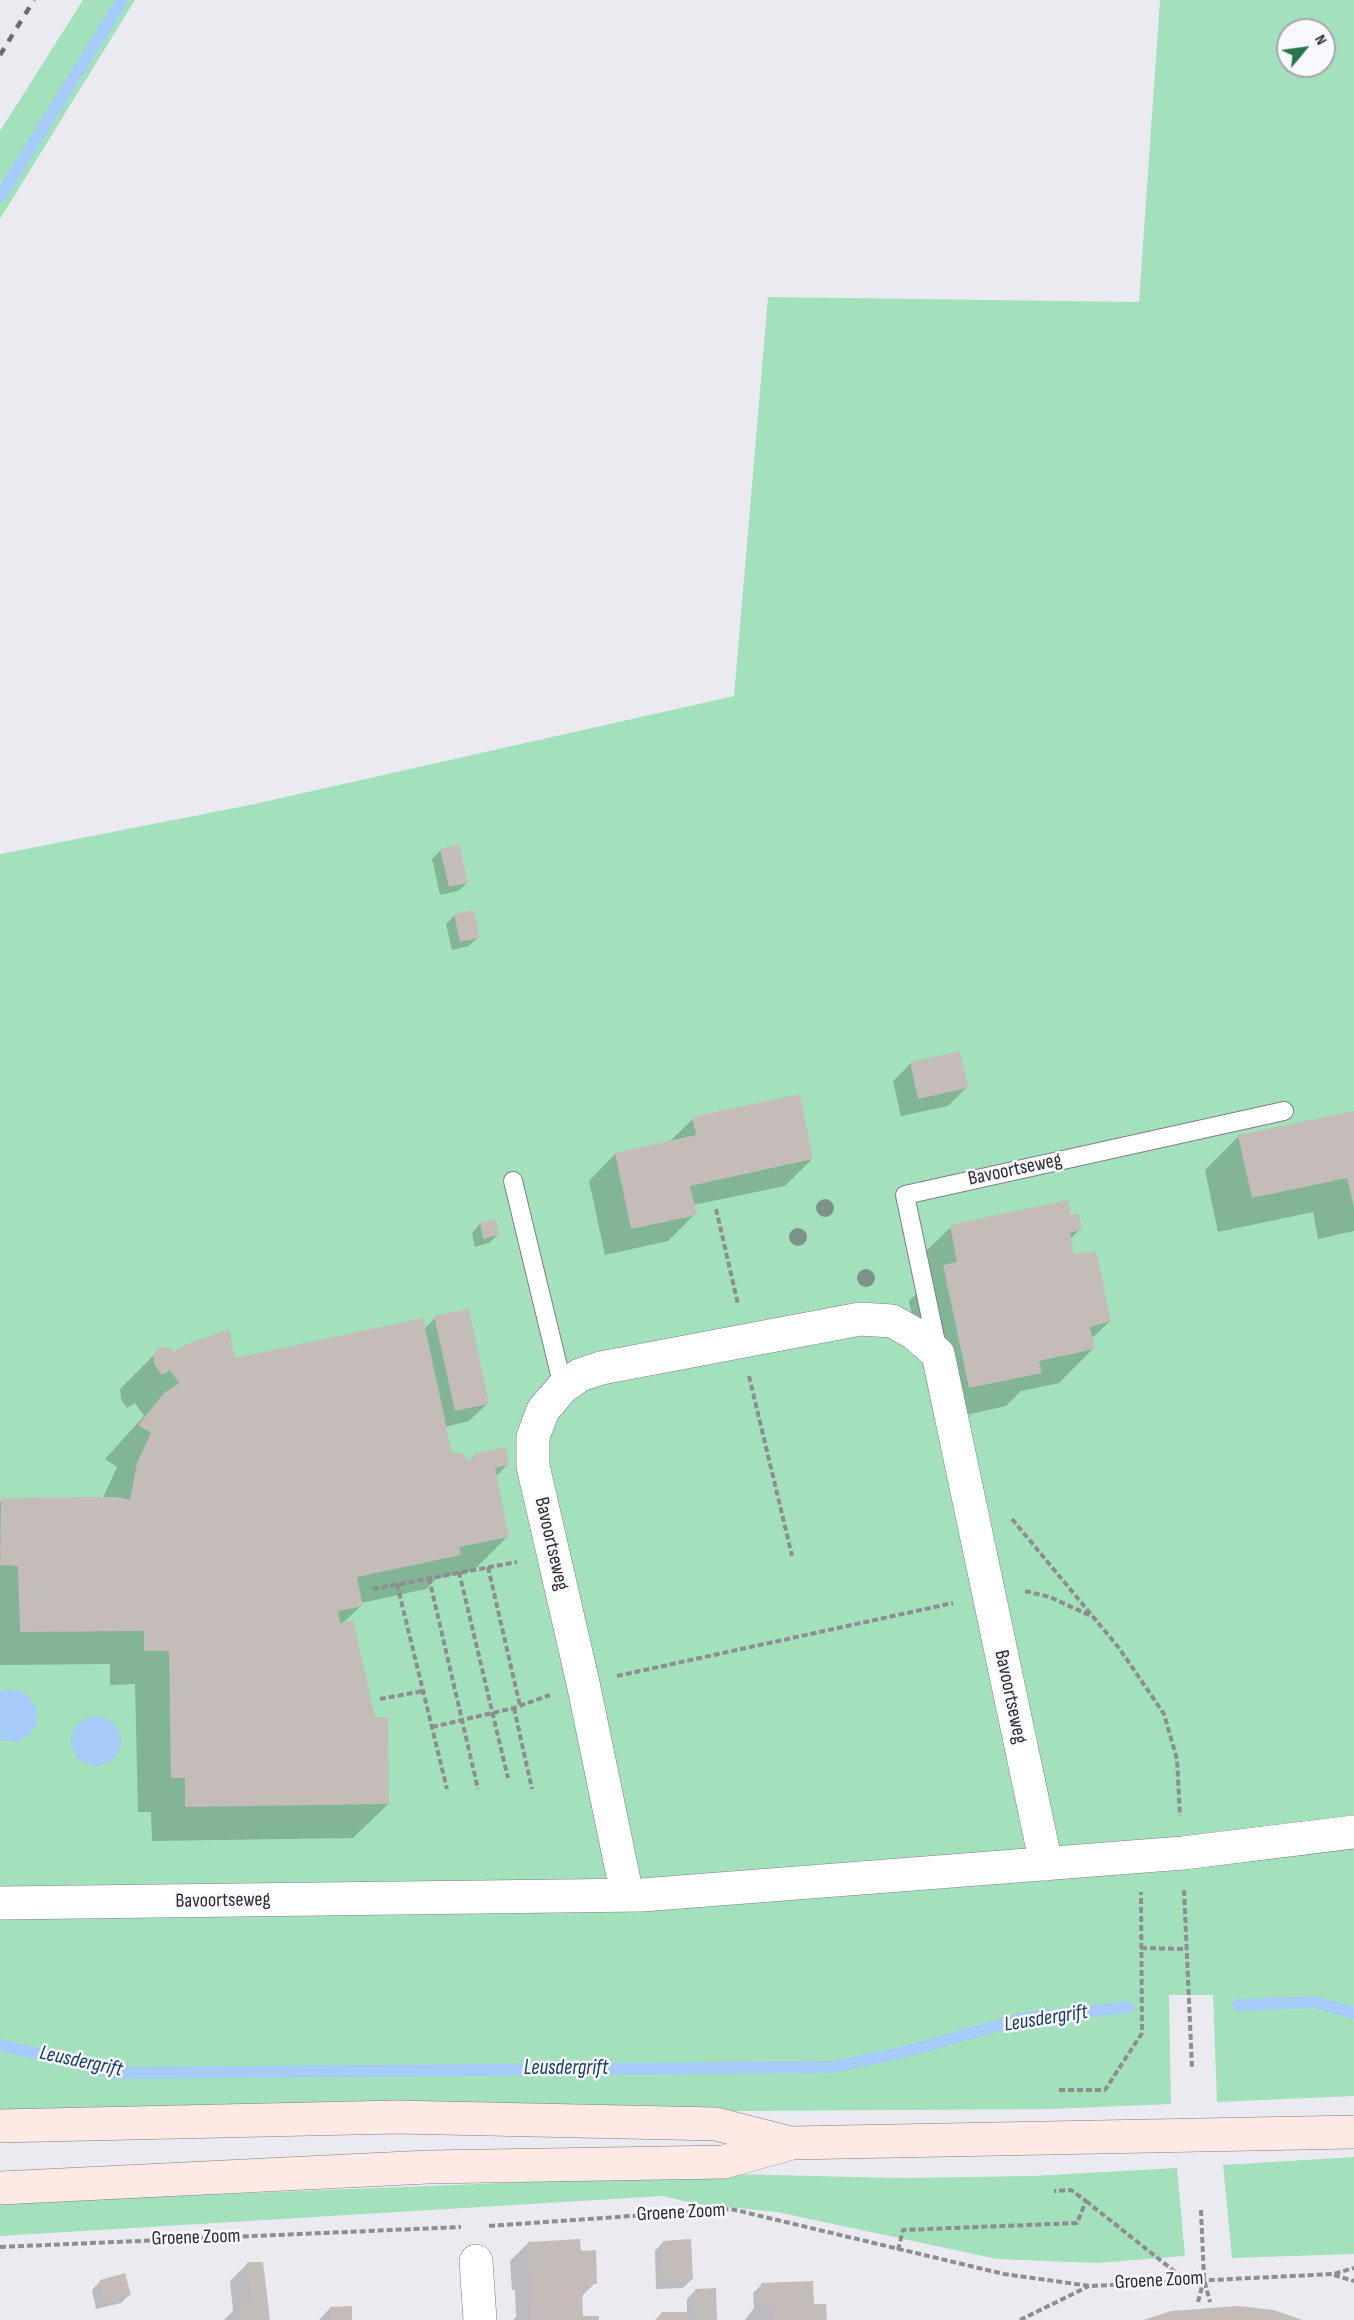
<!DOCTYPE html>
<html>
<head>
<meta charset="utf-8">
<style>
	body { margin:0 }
	#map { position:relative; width:1354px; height:2320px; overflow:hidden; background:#eceaf1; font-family:"Sofia Sans Condensed",sans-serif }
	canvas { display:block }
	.north { position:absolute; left:1276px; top:18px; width:60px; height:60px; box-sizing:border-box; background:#f9f7ff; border:2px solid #a7a5ab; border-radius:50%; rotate:61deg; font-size:16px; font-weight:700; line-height:24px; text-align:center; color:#2c2b2e }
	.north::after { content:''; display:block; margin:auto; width:21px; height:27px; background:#25784a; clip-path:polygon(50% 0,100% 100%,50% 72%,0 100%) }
</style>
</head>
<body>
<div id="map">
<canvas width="1354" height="2320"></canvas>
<div class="north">N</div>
</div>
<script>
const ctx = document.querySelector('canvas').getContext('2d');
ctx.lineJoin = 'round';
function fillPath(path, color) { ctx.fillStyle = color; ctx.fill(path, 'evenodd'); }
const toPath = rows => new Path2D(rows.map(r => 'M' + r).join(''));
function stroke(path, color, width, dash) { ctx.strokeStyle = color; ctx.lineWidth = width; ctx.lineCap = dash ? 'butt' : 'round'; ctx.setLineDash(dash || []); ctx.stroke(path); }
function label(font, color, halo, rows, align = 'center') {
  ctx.font = font + ' "Sofia Sans Condensed",sans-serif'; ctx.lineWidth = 5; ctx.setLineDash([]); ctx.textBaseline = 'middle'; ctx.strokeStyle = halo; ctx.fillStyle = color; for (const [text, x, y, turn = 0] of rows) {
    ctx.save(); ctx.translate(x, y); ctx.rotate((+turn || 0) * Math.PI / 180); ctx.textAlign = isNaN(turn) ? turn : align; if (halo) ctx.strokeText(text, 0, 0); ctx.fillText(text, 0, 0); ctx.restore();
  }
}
fillPath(toPath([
	[83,0,135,0,0,219,0,131],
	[1160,0,1354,0,1354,2096,1217,2102,1213,1995,1169,1995,1171,2104,1051,2109,0,2116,0,854,250,805,734,696,768,297,1139,302],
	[1288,30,1324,30,1324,66,1288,66],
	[1354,2157,1354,2254,1232,2258,1223,2165],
	[1177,2168,1185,2256,1097,2263,997,2259,777,2212,696,2204,663,2196,0,2236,0,2203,728,2174,900,2178,1032,2176]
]), '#a3e1bc');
fillPath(toPath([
	[11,1689,28,1695,37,1710,36,1726,24,1739,16,1742,0,1740,0,1691],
	'71 1741a25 25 0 1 1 50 0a25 25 0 1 1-50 0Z'
]), '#a6cbf8');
fillPath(toPath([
	[441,850,467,883,458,891,440,895,432,859],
	[455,915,478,937,469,946,452,950,446,924],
	[911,1063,966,1088,948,1106,901,1116,893,1081],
	[1354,1112,1354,1231,1318,1239,1313,1212,1218,1232,1205,1170,1239,1136],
	[693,1119,812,1159,785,1186,693,1205,695,1214,668,1241,605,1255,589,1181,615,1154,669,1142],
	[1070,1217,1080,1229,1070,1239,1073,1256,1110,1321,1091,1339,1093,1349,1059,1383,1021,1391,1006,1406,935,1422,909,1301,922,1288,916,1261,951,1227],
	[480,1224,498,1235,489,1243,475,1247,472,1233],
	[435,1318,488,1403,469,1421,445,1427,451,1454,468,1462,474,1456,508,1464,495,1477,508,1536,473,1571,436,1579,426,1589,361,1603,361,1606,342,1624,388,1804,353,1838,152,1841,151,1812,138,1812,135,1684,110,1685,110,1664,0,1665,0,1501,103,1498,117,1467,105,1459,144,1416,135,1403,127,1408,121,1399,120,1389,155,1354,234,1360,424,1329],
	[663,2242,692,2279,683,2288,656,2289,655,2251],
	[528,2243,580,2252,595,2283,581,2297,582,2318,597,2320,513,2320,516,2317,515,2290,512,2290,510,2261],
	[248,2263,269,2320,224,2320,233,2311,230,2281],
	[100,2281,130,2294,121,2303,96,2309,92,2290],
	[762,2284,812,2306,824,2320,745,2320,754,2308,753,2293],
	[695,2291,716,2320,655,2320,662,2313,687,2314,687,2299],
	[330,2308,351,2320,319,2320]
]), '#0003');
stroke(toPath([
	[0,197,122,0],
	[1238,2005,1314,2002,1354,2013],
	[0,2045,117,2073,832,2067,904,2052,1025,2018,1128,2007]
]), '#a6cbf8', 12);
fillPath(toPath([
	[459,844,468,883,449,887,440,849],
	[474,910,480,938,460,942,454,914],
	[960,1051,968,1088,918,1099,910,1062],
	[800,1094,813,1159,690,1186,697,1215,631,1229,615,1153,696,1135,692,1117],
	[1354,1111,1354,1208,1347,1178,1252,1198,1238,1135],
	[1068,1200,1071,1215,1079,1214,1082,1229,1070,1233,1074,1254,1096,1251,1111,1321,1090,1327,1095,1349,1039,1361,1042,1373,969,1388,943,1265,957,1262,950,1225],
	[496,1219,499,1235,483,1239,480,1223],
	[469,1309,489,1404,455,1411,434,1316],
	[423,1318,452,1453,462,1453,468,1460,474,1458,473,1454,506,1447,509,1465,495,1468,509,1537,459,1547,461,1555,357,1577,363,1606,338,1611,340,1623,353,1620,375,1717,388,1717,389,1804,185,1807,185,1778,171,1778,169,1651,144,1651,144,1631,20,1632,18,1566,0,1565,1,1498,117,1497,130,1500,137,1463,151,1433,138,1425,164,1393,179,1383,170,1370,162,1375,154,1364,154,1353,161,1347,168,1347,174,1352,184,1345,229,1329,235,1358],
	[580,2239,581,2251,596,2250,597,2284,582,2284,583,2316,599,2316,599,2320,531,2320,533,2273,529,2273,528,2242],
	[691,2239,693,2279,664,2281,663,2241],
	[247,2262,263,2262,270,2320,241,2320,239,2303,252,2301],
	[125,2273,131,2295,105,2301,100,2280],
	[813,2281,814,2304,826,2304,827,2320,775,2320,774,2306,762,2306,761,2283],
	[716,2288,717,2320,696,2320,695,2289],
	[352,2306,352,2320,330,2320,330,2307],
	[1238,2306,1274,2310,1302,2320,1143,2320,1171,2311],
	[661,2312,687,2312,687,2320,662,2320]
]), '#c4bcb9');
const service = toPath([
	[513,1181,563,1387],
	[938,1352,905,1195,1284,1111]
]);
const minor = toPath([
	[627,1895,583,1683,533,1466,533,1437,543,1410,563,1387,580,1375,601,1368,860,1319,892,1321,915,1334,938,1354,1046,1864],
	[0,1903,642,1895,1183,1853,1354,1832],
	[476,2261,480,2320]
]);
const secondary = toPath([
	[0,2126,397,2117,716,2124,790,2143],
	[0,2188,428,2167,724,2162,792,2143,1354,2132]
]);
stroke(service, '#807e85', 20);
stroke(minor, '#807e85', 34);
stroke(secondary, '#807e85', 34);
stroke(toPath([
	[716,1209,738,1304],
	[749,1376,792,1556],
	[1012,1519,1119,1648,1164,1714,1177,1759,1180,1816],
	[488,1567,520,1706],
	[459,1572,508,1778],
	[429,1578,478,1789],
	[397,1584,447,1789],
	[373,1589,517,1562],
	[1025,1591,1050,1597,1091,1616],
	[617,1676,953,1603],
	[380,1699,423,1691],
	[514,1708,532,1789],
	[432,1727,514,1708,550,1695],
	[1184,1890,1192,2067],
	[1141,1948,1187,1949],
	[1059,2090,1105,2090,1142,2033,1141,1892],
	[1086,2201,1184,2279],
	[1201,2210,1204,2279,1210,2302],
	[489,2226,731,2209,1004,2274,1090,2286,1333,2274,1354,2268],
	[0,2247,461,2227],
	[898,2250,903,2230,1077,2223,1086,2201,1071,2190,1054,2191],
	[1334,2275,1354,2281],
	[1198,2302,1204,2279],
	[1020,2320,1089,2286]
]), '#8e8d92', 4, [6, 3]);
stroke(service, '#fff', 18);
stroke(minor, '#fff', 33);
stroke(secondary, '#fdeae5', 33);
stroke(toPath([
	[0,55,34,0]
]), '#6c6b6f', 4.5, [8, 8]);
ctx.fillStyle = '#7d938a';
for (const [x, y] of [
	[825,1208],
	[798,1237],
	[866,1278]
]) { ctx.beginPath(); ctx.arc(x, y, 9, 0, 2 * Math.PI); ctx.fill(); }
label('20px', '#2c2b2e', '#f9f7ff', [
	["Bavoortseweg",1015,1170,-12],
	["Bavoortseweg",551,1544,77],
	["Bavoortseweg",1010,1697,78],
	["Bavoortseweg",223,1901,-1],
	["Groene Zoom",681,2213,-3],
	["Groene Zoom",196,2238,-2],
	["Groene Zoom",1159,2281,-3]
]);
label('italic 21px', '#133d6b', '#f9f7ff', [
	["Leusdergrift",1046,2019,-9],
	["Leusdergrift",81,2062,12],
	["Leusdergrift",566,2069]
]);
</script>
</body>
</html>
